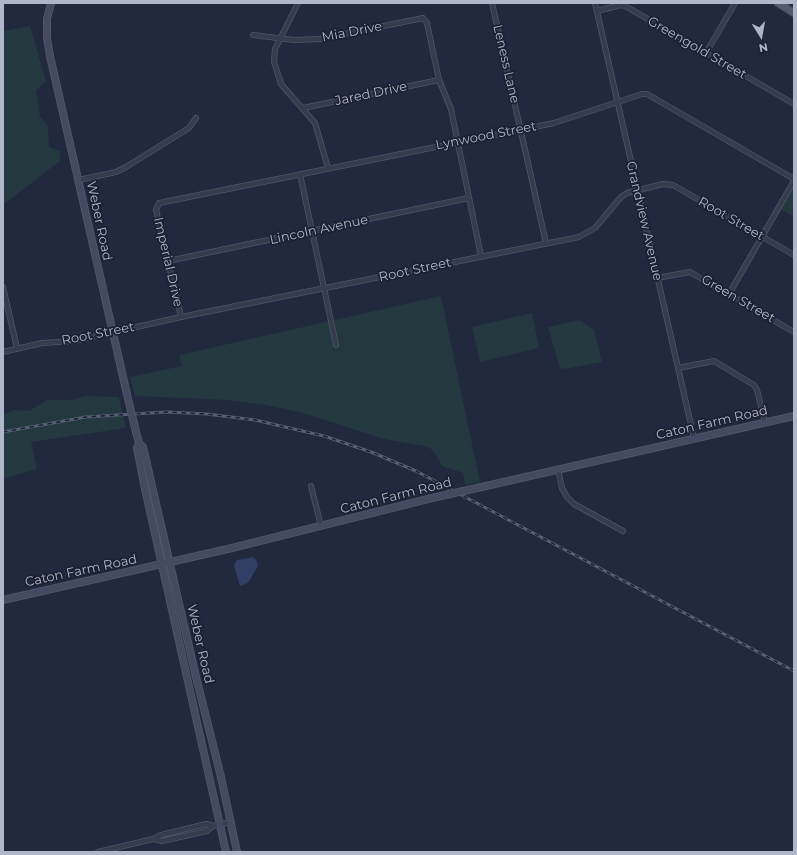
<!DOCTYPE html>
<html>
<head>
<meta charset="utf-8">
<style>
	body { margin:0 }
	#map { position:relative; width:797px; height:855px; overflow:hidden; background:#21293e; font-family:Montserrat,sans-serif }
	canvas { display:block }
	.frame { position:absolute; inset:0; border:4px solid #b0b6c9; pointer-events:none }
	.north { position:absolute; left:741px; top:16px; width:40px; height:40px; -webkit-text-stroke:3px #1a2132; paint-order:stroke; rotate:169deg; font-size:11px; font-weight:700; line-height:16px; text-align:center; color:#b0b6c9 }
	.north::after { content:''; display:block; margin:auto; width:14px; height:18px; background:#b0b6c9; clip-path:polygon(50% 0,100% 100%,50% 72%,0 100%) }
</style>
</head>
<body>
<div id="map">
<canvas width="797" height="855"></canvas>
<div class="frame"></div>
<div class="north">N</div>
</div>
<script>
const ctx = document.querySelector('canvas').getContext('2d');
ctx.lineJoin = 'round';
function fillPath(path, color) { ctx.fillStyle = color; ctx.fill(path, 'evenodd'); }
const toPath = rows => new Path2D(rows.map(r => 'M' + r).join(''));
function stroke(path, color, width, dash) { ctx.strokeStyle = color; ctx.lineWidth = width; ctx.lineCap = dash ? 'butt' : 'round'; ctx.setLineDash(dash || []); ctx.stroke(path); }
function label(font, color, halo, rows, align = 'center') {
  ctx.font = font + ' Montserrat,sans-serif'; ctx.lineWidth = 3.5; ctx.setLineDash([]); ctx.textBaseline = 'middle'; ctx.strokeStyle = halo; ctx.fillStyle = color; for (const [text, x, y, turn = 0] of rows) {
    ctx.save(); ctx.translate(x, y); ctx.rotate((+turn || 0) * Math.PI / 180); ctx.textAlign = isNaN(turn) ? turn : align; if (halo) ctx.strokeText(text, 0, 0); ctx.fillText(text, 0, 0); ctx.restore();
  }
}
fillPath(toPath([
	[30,26,46,81,36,91,40,117,45,122,48,128,49,147,60,151,60,161,3,205,3,31],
	[794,188,794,217,781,209],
	[441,296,480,482,465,485,463,473,442,466,433,450,424,446,384,439,303,413,266,405,226,400,135,396,130,377,182,366,179,355],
	[532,313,539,348,480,362,472,327],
	[579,320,594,330,602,362,565,369,560,368,548,327],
	[86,396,119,397,126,428,31,442,37,469,3,479,3,415,13,410,29,411,47,400,72,400]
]), '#23383f');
fillPath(toPath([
	[253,557,257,561,258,566,248,583,240,586,234,565,237,560]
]), '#313f64');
const street = toPath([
	[298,3,275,49,274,62,281,84,315,123,328,168],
	[492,3,546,243],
	[595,3,694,438],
	[597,11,621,5,627,7,794,104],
	[253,35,294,40,320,39,423,18,427,23,439,80,451,109,481,256],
	[706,53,735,3],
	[303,108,439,80],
	[300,174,336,345],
	[79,180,116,172,126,167,189,128,196,118],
	[168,261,469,198],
	[657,278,690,272,794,332],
	[3,287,17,348],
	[729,294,794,181],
	[181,317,156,210,159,203,554,123,642,94,647,94,794,179],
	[3,352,42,343,74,341,181,317,579,237,595,228,621,197,627,193,663,184,673,185,794,255],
	[678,368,714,361,754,385,757,390,765,422],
	[558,469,562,488,567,497,574,504,623,531],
	[311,486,321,526],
	[153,839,162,841,207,831,213,826,231,822],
	[98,852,153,839,161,835,206,824,213,826]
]);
const secondary = toPath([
	[51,3,47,19,47,38,50,56,126,390],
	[136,432,139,443,143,447,196,677,221,777,237,852],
	[139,443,137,448,145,489,226,852],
	[486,486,794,416],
	[3,600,232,548,432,498]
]);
const primary = toPath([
	[778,3,794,13]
]);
stroke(street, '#505668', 6);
stroke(secondary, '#505668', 8);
stroke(primary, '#3e4556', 9);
stroke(street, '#353c4e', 4.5);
stroke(secondary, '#434a61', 6);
stroke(primary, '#535a6e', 7);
const rail = toPath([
	[3,432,86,417,166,412,207,414,255,420,324,436,371,452,416,471,794,671]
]);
stroke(rail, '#575f75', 3);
stroke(rail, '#1a2132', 1.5, [4.5]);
const secondaryBridge = toPath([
	[126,390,136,432],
	[432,498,486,486]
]);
stroke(secondaryBridge, '#505668', 8, []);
stroke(secondaryBridge, '#434a61', 6);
label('13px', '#b0b6c9', '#1a2132', [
	["Mia Drive",352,32,-11],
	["Greengold Street",697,48,30],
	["Leness Lane",506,64,77],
	["Jared Drive",371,94,-12],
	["Lynwood Street",486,136,-11],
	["Root Street",731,219,30],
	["Weber Road",99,221,78],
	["Grandview Avenue",644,221,77],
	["Lincoln Avenue",319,230,-12],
	["Imperial Drive",168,262,77],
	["Root Street",415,270,-12],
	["Green Street",738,299,30],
	["Root Street",98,334,-11],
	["Caton Farm Road",712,423,-13],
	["Caton Farm Road",396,496,-14],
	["Caton Farm Road",81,571,-12],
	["Weber Road",200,644,77]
]);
</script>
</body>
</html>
